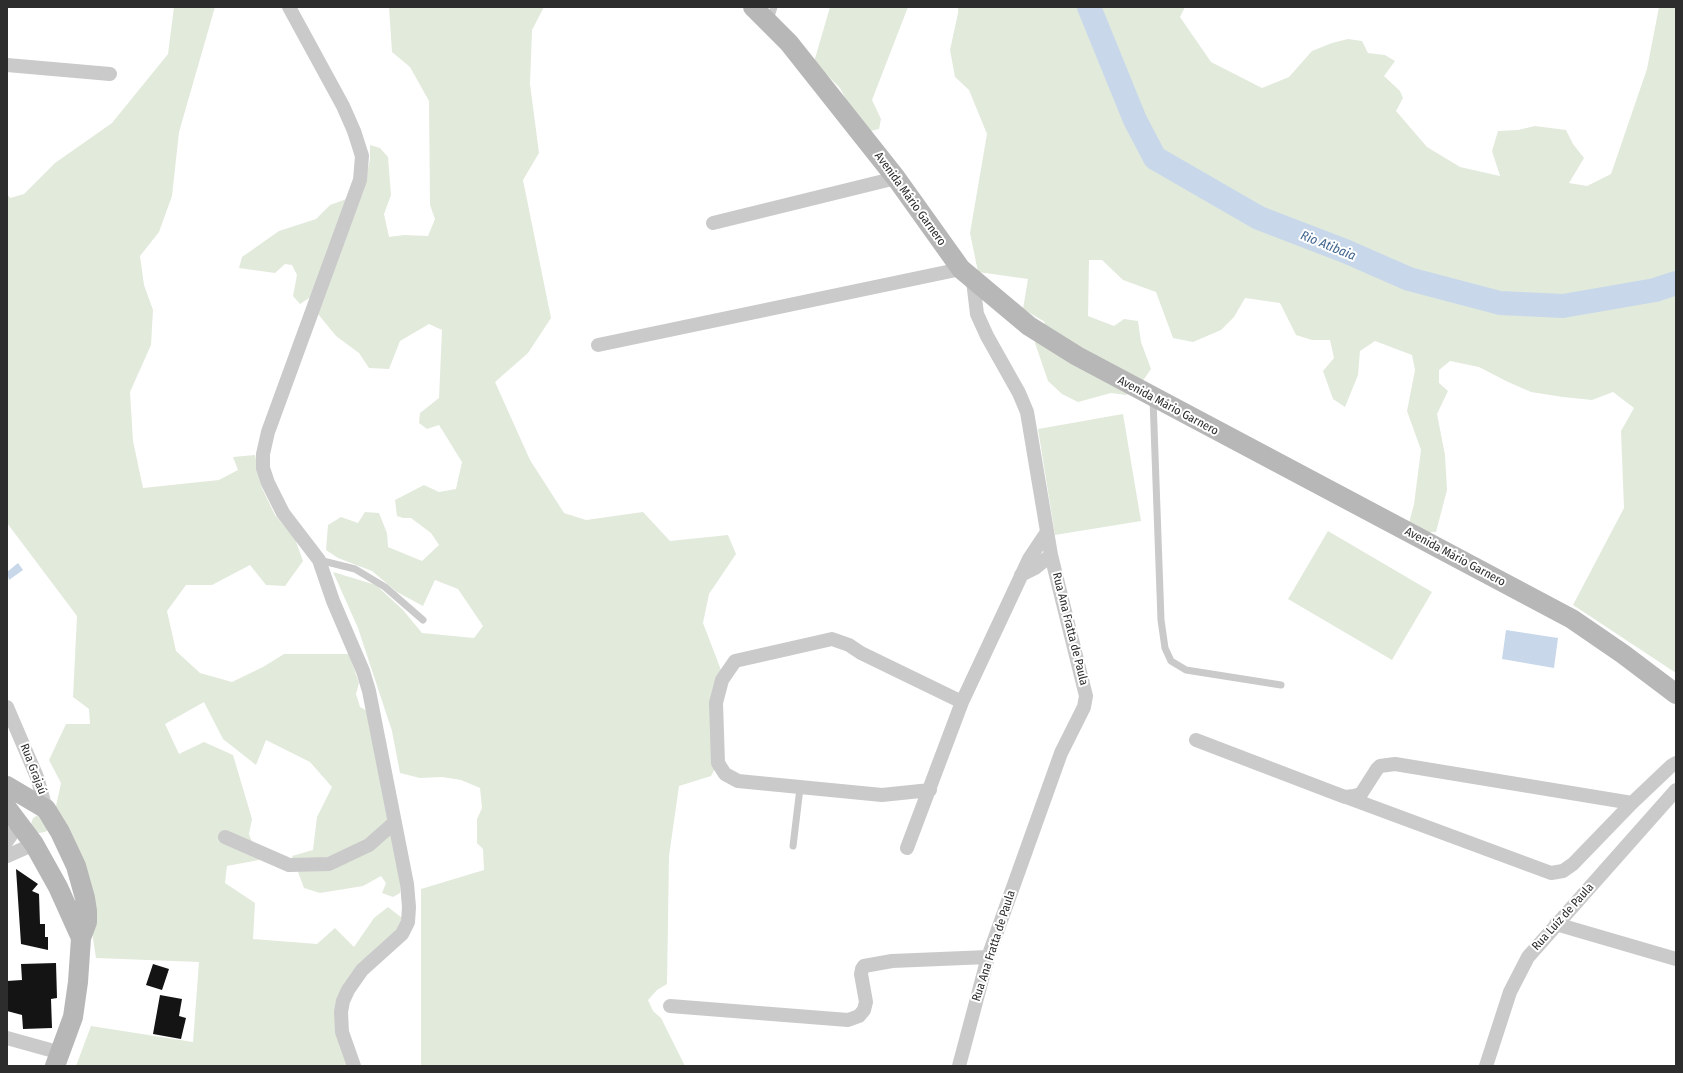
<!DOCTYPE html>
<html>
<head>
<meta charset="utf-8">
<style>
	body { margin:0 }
	#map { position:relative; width:1683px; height:1073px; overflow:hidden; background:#fff; font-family:"Fira Sans Condensed",sans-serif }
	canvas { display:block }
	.frame { position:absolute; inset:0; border:8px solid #2d2d2d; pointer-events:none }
</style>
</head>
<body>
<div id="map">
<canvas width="1683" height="1073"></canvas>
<div class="frame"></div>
</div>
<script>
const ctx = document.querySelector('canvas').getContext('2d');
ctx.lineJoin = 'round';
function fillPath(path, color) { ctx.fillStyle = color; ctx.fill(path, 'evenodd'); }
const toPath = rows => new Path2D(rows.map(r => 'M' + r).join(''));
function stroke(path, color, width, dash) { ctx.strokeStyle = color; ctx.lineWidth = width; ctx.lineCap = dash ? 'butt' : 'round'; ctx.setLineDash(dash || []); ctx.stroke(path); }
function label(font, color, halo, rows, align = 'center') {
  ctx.font = font + ' "Fira Sans Condensed",sans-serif'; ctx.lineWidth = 4; ctx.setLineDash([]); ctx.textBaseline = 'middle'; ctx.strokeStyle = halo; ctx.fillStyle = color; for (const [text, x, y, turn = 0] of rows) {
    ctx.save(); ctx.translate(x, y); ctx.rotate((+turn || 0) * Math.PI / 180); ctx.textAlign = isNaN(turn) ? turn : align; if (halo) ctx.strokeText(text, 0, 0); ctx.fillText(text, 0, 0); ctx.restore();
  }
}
fillPath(toPath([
	[174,7,215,7,179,132,172,196,159,232,140,256,144,285,153,310,151,345,130,392,133,441,143,488,219,480,238,470,233,457,255,455,262,488,275,515,295,539,303,561,285,586,266,585,250,565,212,585,186,585,167,611,176,651,200,673,232,682,263,667,284,654,349,654,359,683,356,694,360,707,369,712,400,868,400,893,393,897,382,893,386,883,381,876,363,886,320,893,304,888,292,856,313,850,317,817,332,787,310,762,266,740,256,765,223,739,204,702,165,724,179,754,204,742,233,755,252,819,249,834,259,860,227,866,225,883,255,903,253,939,317,944,335,928,354,947,374,918,388,907,402,918,398,931,342,988,351,1066,76,1066,91,1026,193,1042,199,962,96,958,87,900,53,820,61,783,49,760,66,724,90,724,89,709,73,697,77,616,7,523,7,194,10,198,24,194,55,163,112,123,168,54],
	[389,7,544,7,532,30,530,84,539,153,523,180,551,318,528,353,495,382,530,460,564,513,586,520,643,512,670,541,728,535,736,554,709,594,703,623,721,670,722,756,711,776,679,786,669,856,667,984,657,990,648,1000,653,1011,661,1018,685,1066,421,1066,421,889,484,870,483,849,477,843,477,819,482,808,480,788,461,780,442,777,420,778,400,773,392,731,358,628,333,572,376,585,403,610,422,633,474,638,483,626,458,589,435,580,423,606,397,592,372,571,338,558,326,550,328,525,341,517,358,523,365,512,379,513,387,533,388,547,422,561,439,545,431,533,411,518,403,518,397,516,395,500,424,485,439,492,456,489,462,462,439,425,427,429,419,423,420,413,439,398,442,330,429,324,400,341,389,369,369,368,359,353,336,336,318,314,312,296,300,304,293,296,297,275,292,265,285,264,275,273,239,268,242,257,279,231,316,219,330,205,363,193,370,159,370,145,380,148,388,157,391,195,384,214,389,237,404,235,428,236,435,219,430,205,429,101,410,67,392,52],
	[830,7,908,7,872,100,881,119,879,129,866,132,851,109,840,88,814,62],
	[958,7,1185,7,1180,17,1211,62,1262,88,1289,77,1312,51,1332,43,1348,39,1362,41,1368,53,1385,55,1395,61,1384,76,1400,91,1403,98,1396,111,1427,147,1460,167,1500,176,1492,151,1498,131,1518,130,1535,126,1566,130,1573,144,1584,158,1569,183,1587,186,1611,174,1647,69,1659,7,1676,7,1676,673,1573,605,1624,508,1621,431,1634,408,1613,392,1592,400,1563,397,1531,392,1506,381,1479,367,1450,361,1439,370,1439,383,1448,391,1437,414,1445,455,1447,490,1436,532,1424,532,1409,523,1414,504,1421,450,1407,411,1415,370,1412,355,1375,341,1360,351,1358,375,1345,407,1333,399,1323,371,1334,358,1330,340,1312,340,1296,335,1280,303,1245,298,1234,317,1221,330,1193,342,1173,338,1156,292,1123,280,1102,260,1089,260,1088,316,1114,326,1124,319,1138,321,1141,342,1151,369,1140,385,1126,395,1111,393,1078,402,1062,394,1048,381,1035,343,1045,322,1023,309,1028,279,978,272,970,233,987,134,969,90,955,77,950,50,958,13],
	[1123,414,1141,521,1055,535,1038,429],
	[1328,531,1432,592,1392,660,1288,599],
	[38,815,48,830,45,832,39,833,36,832,31,824,33,818]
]), '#e2eadc');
fillPath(toPath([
	[18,563,23,570,9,580,7,572],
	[1506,630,1558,638,1554,668,1502,659]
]), '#c8d8ea');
stroke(toPath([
	[1089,7,1135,120,1155,158,1259,218,1345,251,1409,279,1500,303,1563,306,1655,290,1676,283]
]), '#c8d8ea', 24);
fillPath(toPath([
	[16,869,38,884,32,891,39,894,40,924,45,924,45,937,48,937,48,950,21,944],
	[56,963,57,998,51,999,52,1028,23,1029,22,1015,7,1011,7,981,22,980,21,964],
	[153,964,169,969,162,990,146,985],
	[160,995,182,999,179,1016,186,1018,181,1039,153,1034]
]), '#141414');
stroke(toPath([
	[770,20,774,7],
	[1153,399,1161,620,1165,648,1171,661,1186,670,1281,685],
	[319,560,355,569,385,587,423,620],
	[793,846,800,788]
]), '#cacaca', 7);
stroke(toPath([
	[289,7,343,106,354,131,362,156,360,180,268,432,263,454,263,468,268,483,283,513,319,560,333,601,363,671,369,691,407,884,409,907,408,922,402,934,362,970,348,990,343,1001,341,1012,342,1032,354,1066],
	[7,65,110,74],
	[713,223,896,178],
	[598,345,961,269],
	[1021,575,1035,568,1051,555],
	[7,707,37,777,46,809],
	[1196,740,1345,797,1354,796,1361,794,1377,769,1380,766,1395,764,1632,803],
	[930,790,882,795,738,781,725,774,718,763,716,703,722,680,735,661,832,639,849,645,861,653,962,702,1029,559,1047,532],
	[1346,797,1551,873,1563,871,1573,864,1632,803,1671,766,1676,763],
	[225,837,289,865,329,864,369,845,395,822],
	[7,841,19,824],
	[907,848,962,702],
	[7,856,34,844],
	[1556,924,1676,959],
	[670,1006,848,1020,859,1016,864,1010,866,1002,861,974,862,969,864,966,892,961,988,957],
	[7,1038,61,1053],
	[959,1066,988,957,1061,753,1084,707,1086,696,1051,555,1027,412,1019,393,987,336,977,314,973,281],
	[1486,1066,1510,992,1528,957,1676,790]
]), '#cacaca', 14);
stroke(toPath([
	[753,7,789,43,896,178,961,269,1029,326,1077,356,1572,619,1623,654,1676,694],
	[7,786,46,809],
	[7,808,34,844,58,887,81,938],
	[46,809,60,832,76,866,85,898,87,911,87,922,81,938,78,982,73,1017,55,1066]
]), '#b7b7b7', 20);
label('12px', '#2d2d2d', '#fff', [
	["Avenida Mário Garnero",910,199,54],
	["Avenida Mário Garnero",1168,406,28],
	["Avenida Mário Garnero",1455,557,28],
	["Rua Ana Fratta de Paula",1070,629,76],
	["Rua Grajaú",33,769,69],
	["Rua Luíz de Paula",1563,917,-48],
	["Rua Ana Fratta de Paula",994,946,-72]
]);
label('italic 13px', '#3f648c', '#fff', [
	["Rio Atibaia",1328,246,22]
]);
</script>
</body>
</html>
